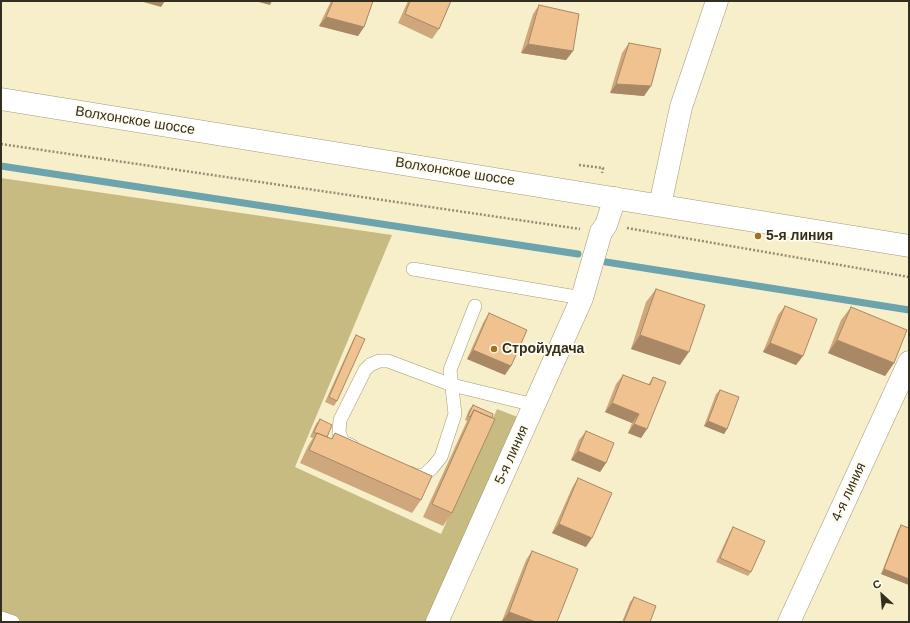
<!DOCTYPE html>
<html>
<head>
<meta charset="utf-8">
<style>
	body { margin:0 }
	#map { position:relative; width:910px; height:623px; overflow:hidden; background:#f7efca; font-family:Helvetica,sans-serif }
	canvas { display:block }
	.frame { position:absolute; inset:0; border:2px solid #322e20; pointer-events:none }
	.north { position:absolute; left:862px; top:575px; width:40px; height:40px; -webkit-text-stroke:3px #fffced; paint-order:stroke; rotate:334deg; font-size:11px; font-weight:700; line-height:16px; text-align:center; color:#322e20 }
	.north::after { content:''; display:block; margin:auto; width:14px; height:18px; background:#322e20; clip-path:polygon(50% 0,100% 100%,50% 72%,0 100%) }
</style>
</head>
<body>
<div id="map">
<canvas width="910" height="623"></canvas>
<div class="frame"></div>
<div class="north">С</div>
</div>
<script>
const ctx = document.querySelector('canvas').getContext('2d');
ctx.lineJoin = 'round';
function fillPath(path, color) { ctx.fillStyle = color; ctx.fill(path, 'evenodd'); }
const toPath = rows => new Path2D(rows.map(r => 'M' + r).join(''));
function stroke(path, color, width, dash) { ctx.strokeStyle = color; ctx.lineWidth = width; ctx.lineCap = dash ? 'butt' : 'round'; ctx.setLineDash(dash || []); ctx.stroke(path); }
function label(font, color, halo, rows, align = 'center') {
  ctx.font = font + ' Helvetica,sans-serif'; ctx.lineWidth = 3.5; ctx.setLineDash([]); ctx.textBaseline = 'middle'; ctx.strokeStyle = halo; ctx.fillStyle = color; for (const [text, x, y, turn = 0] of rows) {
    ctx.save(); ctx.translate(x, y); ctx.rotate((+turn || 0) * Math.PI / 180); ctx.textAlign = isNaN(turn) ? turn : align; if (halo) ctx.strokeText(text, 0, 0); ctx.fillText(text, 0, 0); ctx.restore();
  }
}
fillPath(toPath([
	[1,178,392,235,295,467,441,534,497,409,520,418,427,622,1,622]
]), '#c8bb82');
stroke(toPath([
	[1,166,578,254],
	[606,262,909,310]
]), '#6ba4ac', 7);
const service = toPath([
	[413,269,582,298],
	[352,446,343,442,339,433,340,420,365,370,370,365,379,361,388,361,452,385,534,405],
	[410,473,414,475,424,475,432,468,441,457,455,414,450,370,475,306],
	[1,618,13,622]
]);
const minor = toPath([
	[660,205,681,107,717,1],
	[437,622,582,298,601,232,606,225,615,198],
	[789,622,909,362]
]);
const secondary = toPath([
	[1,99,909,246]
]);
stroke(service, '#a29b79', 14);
stroke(minor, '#a29b79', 23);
stroke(secondary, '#a29b79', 23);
stroke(toPath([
	[1,144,580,229],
	[579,165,603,168,602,173],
	[627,228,909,277]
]), '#938d74', 2.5, [2, 2]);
stroke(service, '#fff', 13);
stroke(minor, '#fff', 22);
stroke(secondary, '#fff', 22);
fillPath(toPath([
	[331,1,373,1,364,27,358,36,319,26],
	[408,1,451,1,439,29,432,39,398,23],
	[539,5,573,51,566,60,521,53,533,14],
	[629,43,651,86,644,96,610,93,622,53],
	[656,289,680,365,631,349,646,302],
	[785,306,803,356,796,365,763,352,778,315],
	[851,307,894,363,885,376,828,353,841,320],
	[489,313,505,375,467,359,483,323],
	[356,335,337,401,334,406,325,402,353,340],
	[623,375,648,385,653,377,647,429,641,438,628,433,632,423,605,412,616,384],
	[720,390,727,429,724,434,704,426,716,394],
	[473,405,493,414,452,513,443,526,423,517,467,421,465,420,469,410],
	[320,419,327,437,331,439,335,433,421,500,412,513,300,463,308,446,313,438,310,437,316,424],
	[586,431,606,463,600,472,571,460,579,440],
	[578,478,586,547,552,533,572,488],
	[901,525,909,585,881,574,898,530],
	[733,527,751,572,748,576,716,562,730,532],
	[532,551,557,622,505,622,502,621,526,560],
	[634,597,650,622,622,622,630,602]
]), '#cea77c');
fillPath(toPath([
	[140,1,165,1,161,7],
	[255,1,272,1,270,5],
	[326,17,364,27,358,36,319,26],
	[528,44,573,51,566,60,521,53],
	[616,84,651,86,644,96,610,93],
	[640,335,689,352,680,365,631,349],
	[837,340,894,363,885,376,828,353],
	[770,343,803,356,796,365,763,352],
	[473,350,511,366,505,375,467,359],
	[612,403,639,414,632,423,605,412],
	[708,421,727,429,724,434,704,426],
	[634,424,647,429,641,438,628,433],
	[578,451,606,463,600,472,571,460],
	[559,524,592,538,586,547,552,533],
	[884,569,909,579,909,585,881,574],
	[509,612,536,622,505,622,502,621]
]), '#a88865');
const building = toPath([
	[333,1,373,1,364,27,326,17,333,1],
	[410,1,451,1,439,29,405,14,410,1],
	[539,5,579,14,573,51,528,44,539,5],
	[629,43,661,49,651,86,616,84,629,43],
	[656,289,705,305,689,352,640,335,656,289],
	[785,306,817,319,803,356,770,343,785,306],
	[851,307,907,330,894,363,837,340,851,307],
	[489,313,527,330,511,366,473,350,489,313],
	[356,335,365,339,337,401,329,397,356,335],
	[623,375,650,385,653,377,666,382,647,429,634,424,639,414,612,403,623,375],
	[720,390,739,397,727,429,708,421,720,390],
	[473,405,493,414,492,418,474,410,470,417,468,416,473,405],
	[474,410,495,419,452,513,432,504,474,410],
	[320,419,332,425,327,437,317,433,317,434,314,432,320,419],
	[586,431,614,443,606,463,578,451,586,431],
	[317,433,332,439,335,433,432,476,421,500,309,450,317,433],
	[578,478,612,493,592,538,559,524,578,478],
	[901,525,909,528,909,579,884,569,901,525],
	[733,527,765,541,751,572,720,558,733,527],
	[532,551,578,569,557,622,536,622,509,612,532,551],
	[634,597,656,606,650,622,627,622,624,621,634,597]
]);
fillPath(building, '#f0c290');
stroke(building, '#a88865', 1);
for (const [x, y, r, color] of [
	[758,236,4,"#9f7123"],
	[494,349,4,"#9f7123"]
]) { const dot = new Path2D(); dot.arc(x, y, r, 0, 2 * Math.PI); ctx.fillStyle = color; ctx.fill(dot); stroke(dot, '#fffced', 1.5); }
label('14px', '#322e20', '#fffced', [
	["Волхонское шоссе",135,121,9],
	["Волхонское шоссе",455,172,9],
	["5-я линия",512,455,-66],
	["4-я линия",849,492,-65]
]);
label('bold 14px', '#322e20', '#fffced', [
	["5-я линия",766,236],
	["Стройудача",502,349]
], 'left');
</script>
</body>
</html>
